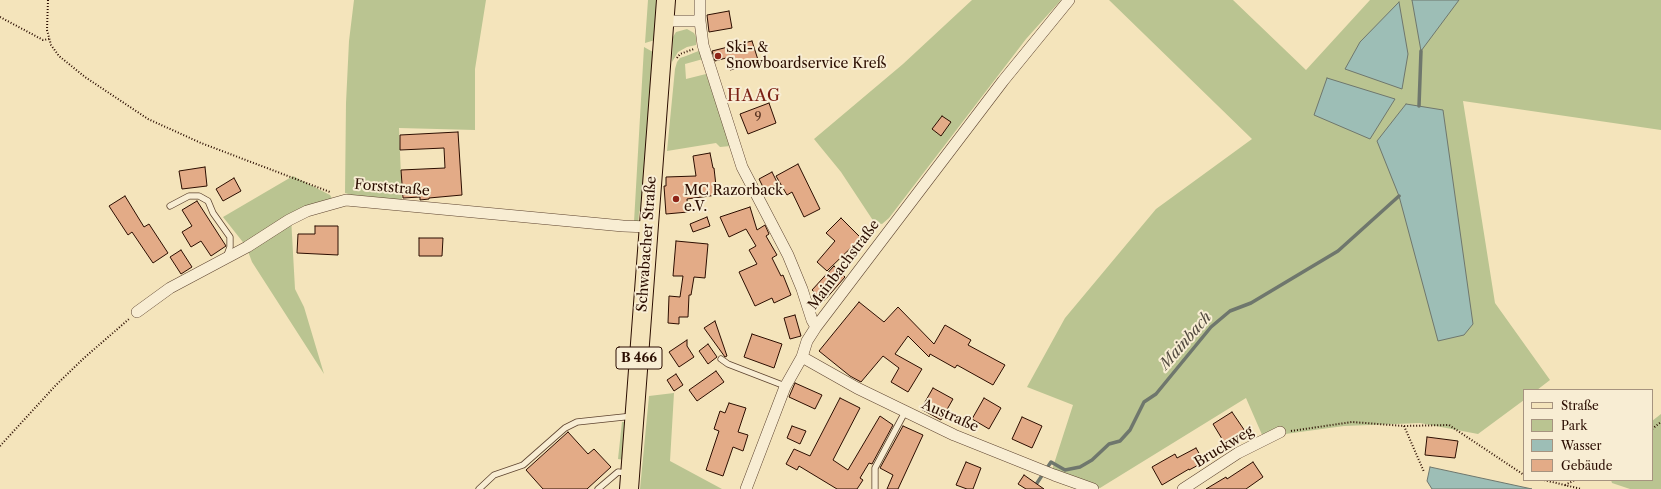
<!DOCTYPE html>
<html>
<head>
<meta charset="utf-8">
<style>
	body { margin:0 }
	#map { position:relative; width:1661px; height:489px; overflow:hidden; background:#f4e4bb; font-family:"Libre Caslon Text",serif }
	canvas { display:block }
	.legend { position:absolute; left:1523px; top:389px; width:130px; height:92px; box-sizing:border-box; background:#f8edd3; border:1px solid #a6937f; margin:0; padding:5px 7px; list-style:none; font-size:12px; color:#2b0d00 }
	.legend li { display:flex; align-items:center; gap:8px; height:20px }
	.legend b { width:20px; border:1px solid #a6937f }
</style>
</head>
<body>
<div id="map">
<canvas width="1661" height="489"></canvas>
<ul class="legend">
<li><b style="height:5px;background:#f4e4bb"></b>Straße</li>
<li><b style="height:11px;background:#bac491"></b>Park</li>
<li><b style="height:11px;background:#9dbeb6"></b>Wasser</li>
<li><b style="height:11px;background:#e3ab87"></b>Gebäude</li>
</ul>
</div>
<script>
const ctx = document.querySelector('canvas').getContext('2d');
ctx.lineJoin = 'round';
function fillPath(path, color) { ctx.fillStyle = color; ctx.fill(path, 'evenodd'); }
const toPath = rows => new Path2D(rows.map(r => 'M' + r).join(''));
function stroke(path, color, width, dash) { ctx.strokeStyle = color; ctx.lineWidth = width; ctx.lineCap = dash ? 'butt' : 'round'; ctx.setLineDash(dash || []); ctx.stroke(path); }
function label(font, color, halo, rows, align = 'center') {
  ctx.font = font + ' "Libre Caslon Text",serif'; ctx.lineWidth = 4; ctx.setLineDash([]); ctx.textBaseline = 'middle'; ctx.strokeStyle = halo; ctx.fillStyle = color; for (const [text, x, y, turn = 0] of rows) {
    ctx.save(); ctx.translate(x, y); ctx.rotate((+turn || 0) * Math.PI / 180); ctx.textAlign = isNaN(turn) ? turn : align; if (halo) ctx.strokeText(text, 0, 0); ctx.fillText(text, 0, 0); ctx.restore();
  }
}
fillPath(toPath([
	[354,0,486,0,475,69,475,130,399,128,402,201,361,198,345,193,346,103,349,41],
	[648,0,657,0,655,40,645,43],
	[972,0,1061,0,1026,39,889,218,882,224,874,222,841,172,814,139,903,64],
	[1109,0,1233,0,1306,70,1370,0,1661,0,1661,130,1463,101,1495,303,1550,380,1537,390,1524,390,1524,400,1478,434,1420,423,1344,426,1263,437,1246,398,1100,488,1052,470,1073,405,1027,387,1065,318,1156,209,1252,139],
	[687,29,694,33,696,37,696,45,687,47,678,52,672,62,673,37,676,32],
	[644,47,653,52,643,206,639,212,638,226,634,222],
	[701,50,703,59,685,64,686,79,706,74,731,146,720,147,716,143,667,151,675,69,677,62,680,58,686,56],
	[293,176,330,195,333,200,291,217,295,289,304,307,324,374,252,262,246,246,223,217],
	[674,393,670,461,722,489,640,489,649,396],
	[1661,414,1661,489,1630,489,1612,483,1611,480,1652,480,1652,421],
	[622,422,627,422,624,460,618,459]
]), '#bac491');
const water = toPath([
	[1412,0,1459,0,1421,51,1412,0],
	[1399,2,1408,54,1402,89,1345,69,1360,42,1399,2],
	[1327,78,1395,99,1370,139,1314,115,1327,78],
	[1406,104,1443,110,1473,324,1464,335,1438,341,1399,196,1377,141,1406,104],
	[1430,467,1532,489,1432,489,1427,481,1430,467]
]);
fillPath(water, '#9dbeb6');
stroke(water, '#6f776d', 1);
stroke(toPath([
	[1419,106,1421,51],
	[1033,489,1051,462,1065,470,1080,467,1092,460,1109,444,1120,441,1130,430,1144,402,1156,394,1211,327,1230,311,1251,303,1338,251,1399,196]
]), '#6f776d', 3.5);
const building = toPath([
	[729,11,732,28,709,32,707,15,729,11],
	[752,41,759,63,730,70,726,58,715,61,712,51,752,41],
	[769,103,776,123,748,134,740,114,769,103],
	[942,116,951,122,941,136,932,129,942,116],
	[458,132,462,195,429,198,429,199,420,200,420,197,403,198,401,170,445,168,444,148,400,150,400,135,458,132],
	[710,153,713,168,714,168,717,195,687,199,688,212,666,214,664,186,666,186,666,177,696,176,693,156,710,153],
	[798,164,820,209,804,217,792,192,787,195,776,176,798,164],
	[205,167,207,186,182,189,179,171,205,167],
	[772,172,778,184,765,191,759,179,772,172],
	[234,178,241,191,223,201,216,189,234,178],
	[125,196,144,227,149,224,168,253,153,263,132,232,128,235,109,206,125,196],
	[197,201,226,246,211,256,201,241,191,247,182,232,192,226,182,210,197,201],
	[750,207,757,230,765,225,769,234,766,236,777,255,772,258,781,276,783,275,791,295,774,303,772,298,755,306,739,272,757,264,749,250,756,246,746,229,729,237,720,217,750,207],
	[707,217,710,226,693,232,690,224,707,217],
	[841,218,861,238,827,271,817,262,835,241,826,233,841,218],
	[315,226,338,226,338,255,297,253,298,234,315,234,315,226],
	[419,238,443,238,442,256,419,256,419,238],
	[676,241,708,244,705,278,694,277,691,295,689,295,688,317,679,317,679,324,668,323,669,296,680,297,683,276,673,276,676,241],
	[181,250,192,267,181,274,170,257,181,250],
	[834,266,845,277,824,301,812,290,834,266],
	[859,302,884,322,898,307,934,344,945,325,971,340,968,345,1005,365,993,385,957,365,955,368,930,354,929,357,908,336,895,354,922,369,908,392,891,382,899,368,883,356,861,382,850,376,819,351,859,302],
	[795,315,801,336,790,339,784,318,795,315],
	[715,321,727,356,725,357,704,328,715,321],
	[752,334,782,344,774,368,744,357,752,334],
	[687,340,687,346,694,357,679,367,669,352,687,340],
	[708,344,717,357,708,364,699,351,708,344],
	[716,371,724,382,697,401,689,390,716,371],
	[676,374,683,385,674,391,667,380,676,374],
	[795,383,822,395,815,409,789,397,795,383],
	[933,388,953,399,941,420,921,409,933,388],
	[840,398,860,408,833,460,848,470,880,416,893,425,872,464,869,463,860,478,863,480,857,489,837,489,799,466,797,470,786,464,794,449,810,456,840,398],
	[984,398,1001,408,989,429,972,419,984,398],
	[729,403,746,408,738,432,748,435,743,451,733,447,723,476,706,470,719,431,714,429,720,411,725,413,729,403],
	[1232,412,1247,434,1227,447,1213,424,1232,412],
	[1022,417,1042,426,1032,448,1012,439,1022,417],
	[792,426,806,431,800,444,787,438,792,426],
	[903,426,923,435,898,489,887,489,893,475,880,468,903,426],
	[568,432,588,454,594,449,611,467,587,489,543,489,526,470,568,432],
	[1427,437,1458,441,1455,458,1425,455,1427,437],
	[1196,448,1204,462,1189,470,1189,469,1162,485,1152,467,1175,454,1177,458,1196,448],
	[966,462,981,468,973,489,967,489,956,485,966,462],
	[1253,462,1263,477,1246,489,1206,489,1226,477,1227,479,1253,462],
	[1024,475,1044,489,1026,489,1018,484,1024,475]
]);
fillPath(building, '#e3ab87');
stroke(building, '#2b0d00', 1);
const lane = toPath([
	[170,206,189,196,199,196,208,201,213,213,230,237,230,247,226,258],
	[721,359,728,364,785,386],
	[479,489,494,475,523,465,565,428,577,422,633,416],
	[598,489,618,472,627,473],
	[875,489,875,468,905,412]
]);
const street = toPath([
	[700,0,700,21,703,45,742,167,788,255,802,289,812,320,816,327],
	[665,21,700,21],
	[137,312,170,288,247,247,289,220,307,211,346,200,623,226,649,227],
	[802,357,857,388,954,435,1054,475,1093,489],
	[746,489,785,387,802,357,807,341,816,327,1003,81,1069,0],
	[1183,489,1238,453,1280,432]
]);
const primary = toPath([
	[629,489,666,0]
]);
stroke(lane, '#5d432f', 7);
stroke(street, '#5d432f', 12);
stroke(primary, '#2b0d00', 20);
stroke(toPath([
	[48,0,47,30,51,45,59,56,85,77,148,119,201,143,330,192],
	[0,17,43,40,49,39],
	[677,58,680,54,694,49],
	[1404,426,1424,472],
	[1652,429,1661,422],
	[1291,431,1352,422,1404,426,1449,425,1524,475],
	[0,446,56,385,84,358,129,319],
	[1544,480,1581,489],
	[1565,485,1575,480]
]), '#2b0d00', 2, [1, 2]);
stroke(lane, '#f8edd3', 5.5);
stroke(street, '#f8edd3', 11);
stroke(primary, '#f4e4bb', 18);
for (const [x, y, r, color] of [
	[718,56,4,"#8f2418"],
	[676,199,4,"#8f2418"]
]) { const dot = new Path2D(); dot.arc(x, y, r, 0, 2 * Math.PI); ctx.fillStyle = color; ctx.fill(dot); stroke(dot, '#f8edd3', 1.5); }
label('12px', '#593422', null, [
	["9",758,118]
]);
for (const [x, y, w] of [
	[639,358,46]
]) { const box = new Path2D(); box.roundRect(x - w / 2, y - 11, w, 22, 3); ctx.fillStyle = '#f8edd3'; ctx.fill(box); stroke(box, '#2b0d00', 1); }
label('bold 13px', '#2b0d00', null, [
	["B 466",639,358]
]);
label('14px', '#2b0d00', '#f8edd3', [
	["Ski- &",726,48],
	["Snowboardservice Kreß",726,64],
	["MC Razorback",684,191],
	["e.V.",684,207]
], 'left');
label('14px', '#2b0d00', '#f8edd3', [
	["Forststraße",392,188,5],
	["Schwabacher Straße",647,244,-86],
	["Mainbachstraße",844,265,-53],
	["Austraße",950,416,24],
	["Bruckweg",1224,447,-31]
]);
label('italic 15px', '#534b40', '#f8edd3', [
	["Mainbach",1186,341,-49]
]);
ctx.letterSpacing = '1px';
label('16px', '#7a1f14', '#f8edd3', [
	["HAAG",754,96]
]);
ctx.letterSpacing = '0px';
</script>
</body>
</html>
